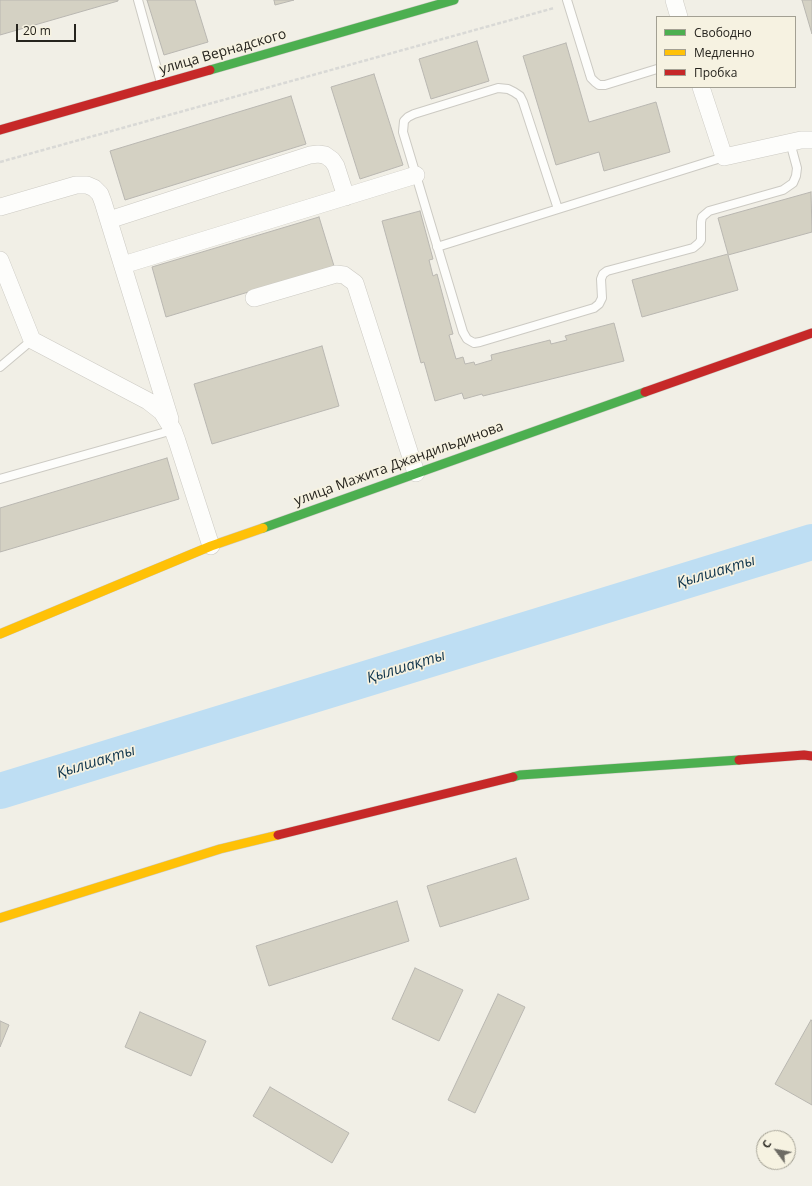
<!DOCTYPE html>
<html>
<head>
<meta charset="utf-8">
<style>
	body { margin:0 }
	#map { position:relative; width:812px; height:1186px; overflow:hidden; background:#f1efe6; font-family:"Open Sans",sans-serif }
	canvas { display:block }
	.legend { position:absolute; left:656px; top:16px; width:140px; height:72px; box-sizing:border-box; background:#f6f2e1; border:1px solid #a3a093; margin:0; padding:5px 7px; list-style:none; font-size:12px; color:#26241e }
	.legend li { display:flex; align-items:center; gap:8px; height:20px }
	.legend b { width:20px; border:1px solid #a3a093 }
	.north { position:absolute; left:756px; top:1130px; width:40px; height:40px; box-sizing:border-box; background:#f6f2e1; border:1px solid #a3a093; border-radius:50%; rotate:302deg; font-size:11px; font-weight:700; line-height:16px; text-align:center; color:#26241e }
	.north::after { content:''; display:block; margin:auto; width:14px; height:18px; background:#6d6b64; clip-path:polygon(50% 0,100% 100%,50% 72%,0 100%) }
	.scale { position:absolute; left:16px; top:24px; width:60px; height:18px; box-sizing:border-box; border:2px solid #26241e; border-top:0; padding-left:5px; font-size:12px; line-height:14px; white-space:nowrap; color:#26241e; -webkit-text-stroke:3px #f6f2e1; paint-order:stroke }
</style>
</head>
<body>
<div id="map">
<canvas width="812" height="1186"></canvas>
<ul class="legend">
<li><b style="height:5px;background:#4caf50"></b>Свободно</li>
<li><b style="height:5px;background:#ffc107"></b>Медленно</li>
<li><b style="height:5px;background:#c62828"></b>Пробка</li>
</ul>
<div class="north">С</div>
<div class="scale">20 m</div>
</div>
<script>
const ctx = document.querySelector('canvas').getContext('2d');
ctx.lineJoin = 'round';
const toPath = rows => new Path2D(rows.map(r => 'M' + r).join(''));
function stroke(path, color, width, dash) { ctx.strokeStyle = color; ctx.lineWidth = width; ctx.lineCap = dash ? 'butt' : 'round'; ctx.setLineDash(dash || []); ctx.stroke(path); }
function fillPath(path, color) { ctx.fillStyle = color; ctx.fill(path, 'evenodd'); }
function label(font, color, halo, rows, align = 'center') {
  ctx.font = font + ' "Open Sans",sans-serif'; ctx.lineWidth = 3.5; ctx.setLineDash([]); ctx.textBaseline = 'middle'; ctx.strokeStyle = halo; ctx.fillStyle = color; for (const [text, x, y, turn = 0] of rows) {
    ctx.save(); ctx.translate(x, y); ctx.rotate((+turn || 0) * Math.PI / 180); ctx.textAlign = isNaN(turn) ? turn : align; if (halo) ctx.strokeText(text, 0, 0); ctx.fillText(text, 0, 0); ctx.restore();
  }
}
stroke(toPath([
	[0,791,812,542]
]), '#bedef3', 36);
const building = toPath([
	[0,0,118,0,118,1,0,35,0,0],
	[147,0,195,0,208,42,164,55,147,0],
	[274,0,294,0,275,5,274,0],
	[802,0,812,0,812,34,802,0],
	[477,41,489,81,431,99,419,59,477,41],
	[566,43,589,122,656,102,670,152,604,171,599,152,556,165,523,56,566,43],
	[374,74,403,165,360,179,331,87,374,74],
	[291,96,306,144,125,200,110,151,291,96],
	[811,192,812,232,728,255,738,290,642,317,632,280,728,254,718,218,811,192],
	[420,211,433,259,429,260,433,276,437,274,453,334,449,335,456,359,463,357,465,364,474,362,475,365,492,360,491,355,550,340,551,344,567,340,565,336,614,323,624,361,483,396,482,394,464,399,462,393,435,401,424,362,421,363,382,221,420,211],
	[319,217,334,266,166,317,152,267,319,217],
	[322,346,339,406,212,444,194,384,322,346],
	[167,458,179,499,0,552,0,508,167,458],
	[516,858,529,899,440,927,427,886,516,858],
	[397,901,409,941,269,986,256,946,397,901],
	[415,968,463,990,439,1041,392,1019,415,968],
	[498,994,525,1007,475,1113,448,1100,498,994],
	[140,1012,206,1041,191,1076,125,1047,140,1012],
	[811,1020,812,1021,812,1105,775,1084,811,1020],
	[0,1021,9,1025,0,1047,0,1021],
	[270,1087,349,1133,332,1163,253,1116,270,1087]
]);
fillPath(building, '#d4d1c3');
stroke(building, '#b9b7b1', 1);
const lane = toPath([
	[138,0,161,83],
	[567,0,591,78,595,82,599,85,605,85,657,69],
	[558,209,523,102,520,96,514,92,508,89,498,88,414,114,408,117,404,121,403,132,463,332,467,339,474,343,480,342,594,308,599,304,602,298,601,279,603,274,607,271,693,248,699,243,701,240,701,222,702,217,709,211,783,190,793,183,796,176,797,168,790,142],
	[437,247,724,157],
	[0,367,32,340],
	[0,479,173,430]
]);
const street = toPath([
	[674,0,679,17],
	[701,87,724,157,801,140,812,140],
	[0,207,76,185,87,185,94,188,100,194,103,202,170,419],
	[109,220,310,155,318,154,325,155,332,160,336,166,346,197],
	[0,260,32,340,148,401,162,412,173,430,177,441,211,546],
	[123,265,416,175],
	[254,298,336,274,344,275,355,283,416,473]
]);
const fast = toPath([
	[210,70,454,0],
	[263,528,645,392],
	[513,777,520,775,739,760]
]);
const slow = toPath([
	[0,634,211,546,263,528],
	[0,918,220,849,278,835]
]);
const jam = toPath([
	[0,130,210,70],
	[645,392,812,333],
	[739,760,804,755,812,756],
	[278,835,513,777]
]);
stroke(lane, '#cccac3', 10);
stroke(street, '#cccac3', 18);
stroke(fast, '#cccac3', 10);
stroke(slow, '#cccac3', 10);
stroke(jam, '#cccac3', 10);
stroke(toPath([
	[0,162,554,8]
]), '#d9d9d6', 2.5, [4, 2]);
stroke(lane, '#fdfdfb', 8);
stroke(street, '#fdfdfb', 17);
stroke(fast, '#4caf50', 9);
stroke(slow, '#ffc107', 9);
stroke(jam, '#c62828', 9);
label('14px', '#26241e', '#f6f2e1', [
	["улица Вернадского",223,52,-16],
	["улица Мажита Джандильдинова",399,464,-20]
]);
label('italic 15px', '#10354c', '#f6f2e1', [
	["Қылшақты",716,572,-17],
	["Қылшақты",406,667,-17],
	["Қылшақты",96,762,-17]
]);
</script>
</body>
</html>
